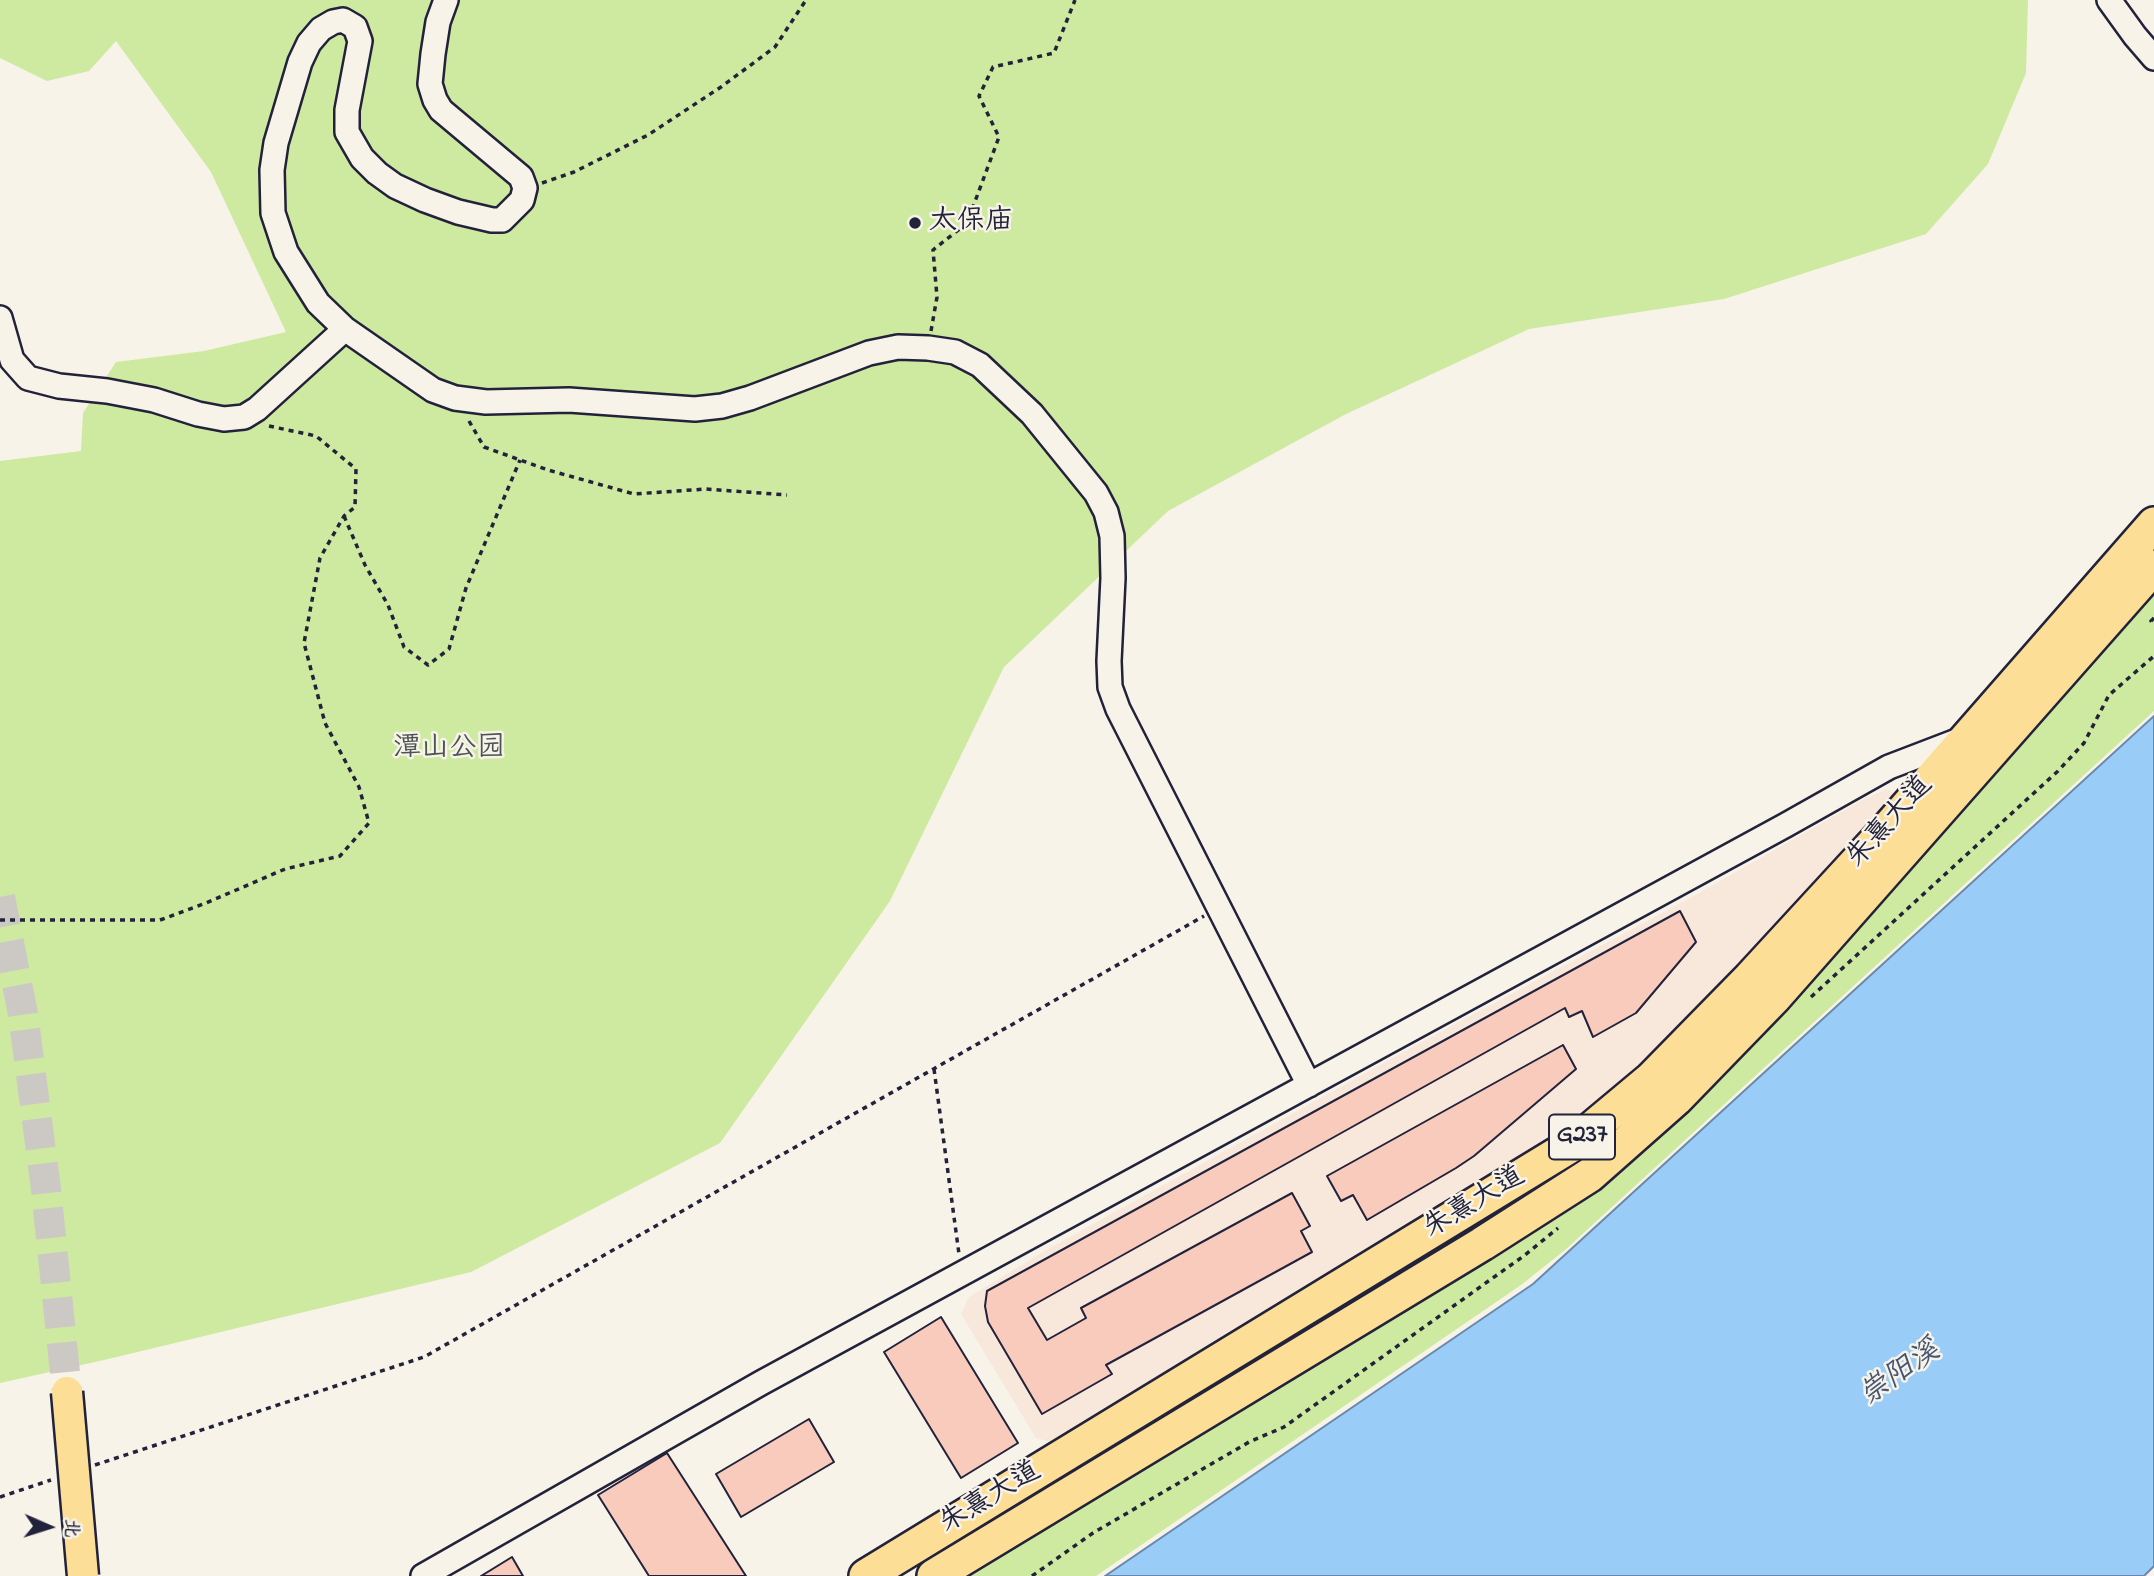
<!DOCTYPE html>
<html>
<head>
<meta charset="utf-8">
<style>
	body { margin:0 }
	#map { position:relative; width:2154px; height:1576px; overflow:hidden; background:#f7f3e8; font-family:"Indie Flower","LXGW WenKai TC",sans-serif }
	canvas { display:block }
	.north { position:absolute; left:14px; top:1492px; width:70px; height:70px; -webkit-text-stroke:5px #f7f3e8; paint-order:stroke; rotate:93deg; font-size:19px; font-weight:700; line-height:28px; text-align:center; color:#22223b }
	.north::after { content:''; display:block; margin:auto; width:24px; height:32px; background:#22223b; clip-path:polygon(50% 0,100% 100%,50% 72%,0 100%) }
</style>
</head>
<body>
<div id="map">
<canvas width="2154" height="1576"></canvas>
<div class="north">北</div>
</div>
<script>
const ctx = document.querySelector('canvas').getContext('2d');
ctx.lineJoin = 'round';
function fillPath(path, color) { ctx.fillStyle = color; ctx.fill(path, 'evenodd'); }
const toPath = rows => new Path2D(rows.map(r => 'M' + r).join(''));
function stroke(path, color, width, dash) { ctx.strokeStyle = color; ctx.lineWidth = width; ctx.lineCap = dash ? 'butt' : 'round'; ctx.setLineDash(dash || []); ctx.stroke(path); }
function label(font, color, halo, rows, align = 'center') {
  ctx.font = font + ' "Indie Flower","LXGW WenKai TC",sans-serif'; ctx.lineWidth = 5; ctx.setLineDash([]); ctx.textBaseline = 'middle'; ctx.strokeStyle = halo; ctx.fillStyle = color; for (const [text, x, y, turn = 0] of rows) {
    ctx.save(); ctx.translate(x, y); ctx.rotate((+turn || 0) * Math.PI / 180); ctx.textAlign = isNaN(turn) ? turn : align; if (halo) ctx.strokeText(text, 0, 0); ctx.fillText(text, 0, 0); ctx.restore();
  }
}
fillPath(toPath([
	[1887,789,1896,794,1875,824,1711,1001,1609,1093,1562,1125,1523,1156,1055,1443,1036,1438,961,1314,969,1297,1048,1249,1409,1049,1701,892,1864,799]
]), '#f8e7db');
fillPath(toPath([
	[0,0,2028,0,2026,73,1988,164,1926,234,1724,299,1529,329,1346,414,1168,511,1004,667,890,901,720,1143,471,1272,104,1360,0,1383,0,461,81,451,83,413,116,362,204,351,286,332,211,172,116,41,89,71,47,81,0,58],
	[2154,578,2154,711,1565,1250,1521,1285,1096,1576,961,1576,1606,1169]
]), '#cee9a0');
const water = toPath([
	[2154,716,2154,1566,2144,1576,1105,1576,1533,1284,2154,716]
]);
fillPath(water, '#99cdf7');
stroke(water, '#6989ac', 2);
const building = toPath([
	[1680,911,1696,942,1636,1013,1593,1037,1582,1011,1569,1017,1565,1008,1028,1308,1047,1340,1086,1318,1081,1308,1292,1193,1310,1226,1301,1231,1312,1252,1106,1365,1112,1374,1042,1414,988,1322,985,1306,987,1291,1680,911],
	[1563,1045,1576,1069,1474,1156,1456,1168,1367,1220,1353,1195,1341,1201,1327,1176,1563,1045],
	[941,1317,1018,1443,961,1478,884,1352,941,1317],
	[809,1419,834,1462,741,1517,716,1474,809,1419],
	[667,1453,746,1576,649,1576,598,1495,667,1453],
	[512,1557,523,1576,481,1576,512,1557]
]);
fillPath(building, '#f9cbbc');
stroke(building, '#22223b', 2);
stroke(toPath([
	[0,897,23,1014,46,1189,67,1392]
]), '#ccc9c5', 30, [30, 15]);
const minor = toPath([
	[446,0,438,22,433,54,430,84,435,100,441,110,521,177,525,188,522,200,502,220,492,220,458,212,425,200,395,186,377,173,362,158,347,132,347,110,360,41,355,27,343,20,333,22,321,29,309,43,300,62,276,143,272,170,273,213,286,252,318,303,345,329,433,390,455,398,486,402,569,400,695,409,722,406,750,398,869,353,898,347,928,348,955,352,980,365,1032,414,1096,493,1106,512,1112,536,1113,578,1109,661,1110,687,1118,709,1309,1085],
	[2109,0,2135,36,2154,58],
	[0,318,12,360,28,378,59,386,107,391,154,400,198,414,224,419,244,417,257,409,345,329],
	[423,1576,761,1383,1786,825,1889,767,1962,739]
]);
const highway = toPath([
	[866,1576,1572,1145,1651,1079,1750,978,1889,827,2154,524],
	[934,1576,1482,1244,1590,1175,1676,1099,1774,998,2154,567]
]);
stroke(minor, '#22223b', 28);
stroke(highway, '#22223b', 38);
stroke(toPath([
	[542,183,574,172,648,135,721,87,775,47,806,0],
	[931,331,937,297,933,250,967,223,999,137,979,96,993,67,1054,53,1075,0],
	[469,421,484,447,548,470,634,494,706,489,787,495],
	[344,516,365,565,388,605,404,647,428,665,449,649,466,588,520,460],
	[2154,618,2151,621,2154,624],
	[0,920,160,920,206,903,285,869,340,856,369,823,359,787,325,723,304,643,320,558,344,516,355,507,356,469,316,436,269,426],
	[1811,997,2058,771,2084,743,2109,695,2154,656],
	[934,1069,959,1254],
	[95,1465,424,1357,1204,916],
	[0,1497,51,1480],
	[1032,1576,1093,1533,1249,1442,1284,1427,1525,1255,1558,1228]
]), '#22223b', 3.5, [5, 5]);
stroke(minor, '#f7f3e8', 23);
stroke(highway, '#fdde96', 33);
const majorBridge = toPath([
	[67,1392,83,1576]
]);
stroke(majorBridge, '#22223b', 35, []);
stroke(majorBridge, '#fdde96', 30);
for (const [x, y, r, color] of [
	[915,223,7,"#22223b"]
]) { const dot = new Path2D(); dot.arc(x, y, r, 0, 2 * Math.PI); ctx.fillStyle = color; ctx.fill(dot); stroke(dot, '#f7f3e8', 2.5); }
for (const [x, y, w] of [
	[1582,1137,66]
]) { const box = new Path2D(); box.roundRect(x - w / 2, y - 22.5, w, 45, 5); ctx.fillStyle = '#f7f3e8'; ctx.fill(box); stroke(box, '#22223b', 2); }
label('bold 26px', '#22223b', null, [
	["G237",1582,1137]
]);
label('28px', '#22223b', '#f7f3e8', [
	["太保庙",929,223]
], 'left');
label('28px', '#4d5454', '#f7f3e8', [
	["潭山公园",449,750]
]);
label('28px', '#22223b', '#f7f3e8', [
	["朱熹大道",1891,823,-48],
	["朱熹大道",1475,1204,-31],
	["朱熹大道",991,1499,-31]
]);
label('italic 30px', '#465573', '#f7f3e8', [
	["崇阳溪",1901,1375,-35]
]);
</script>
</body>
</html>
